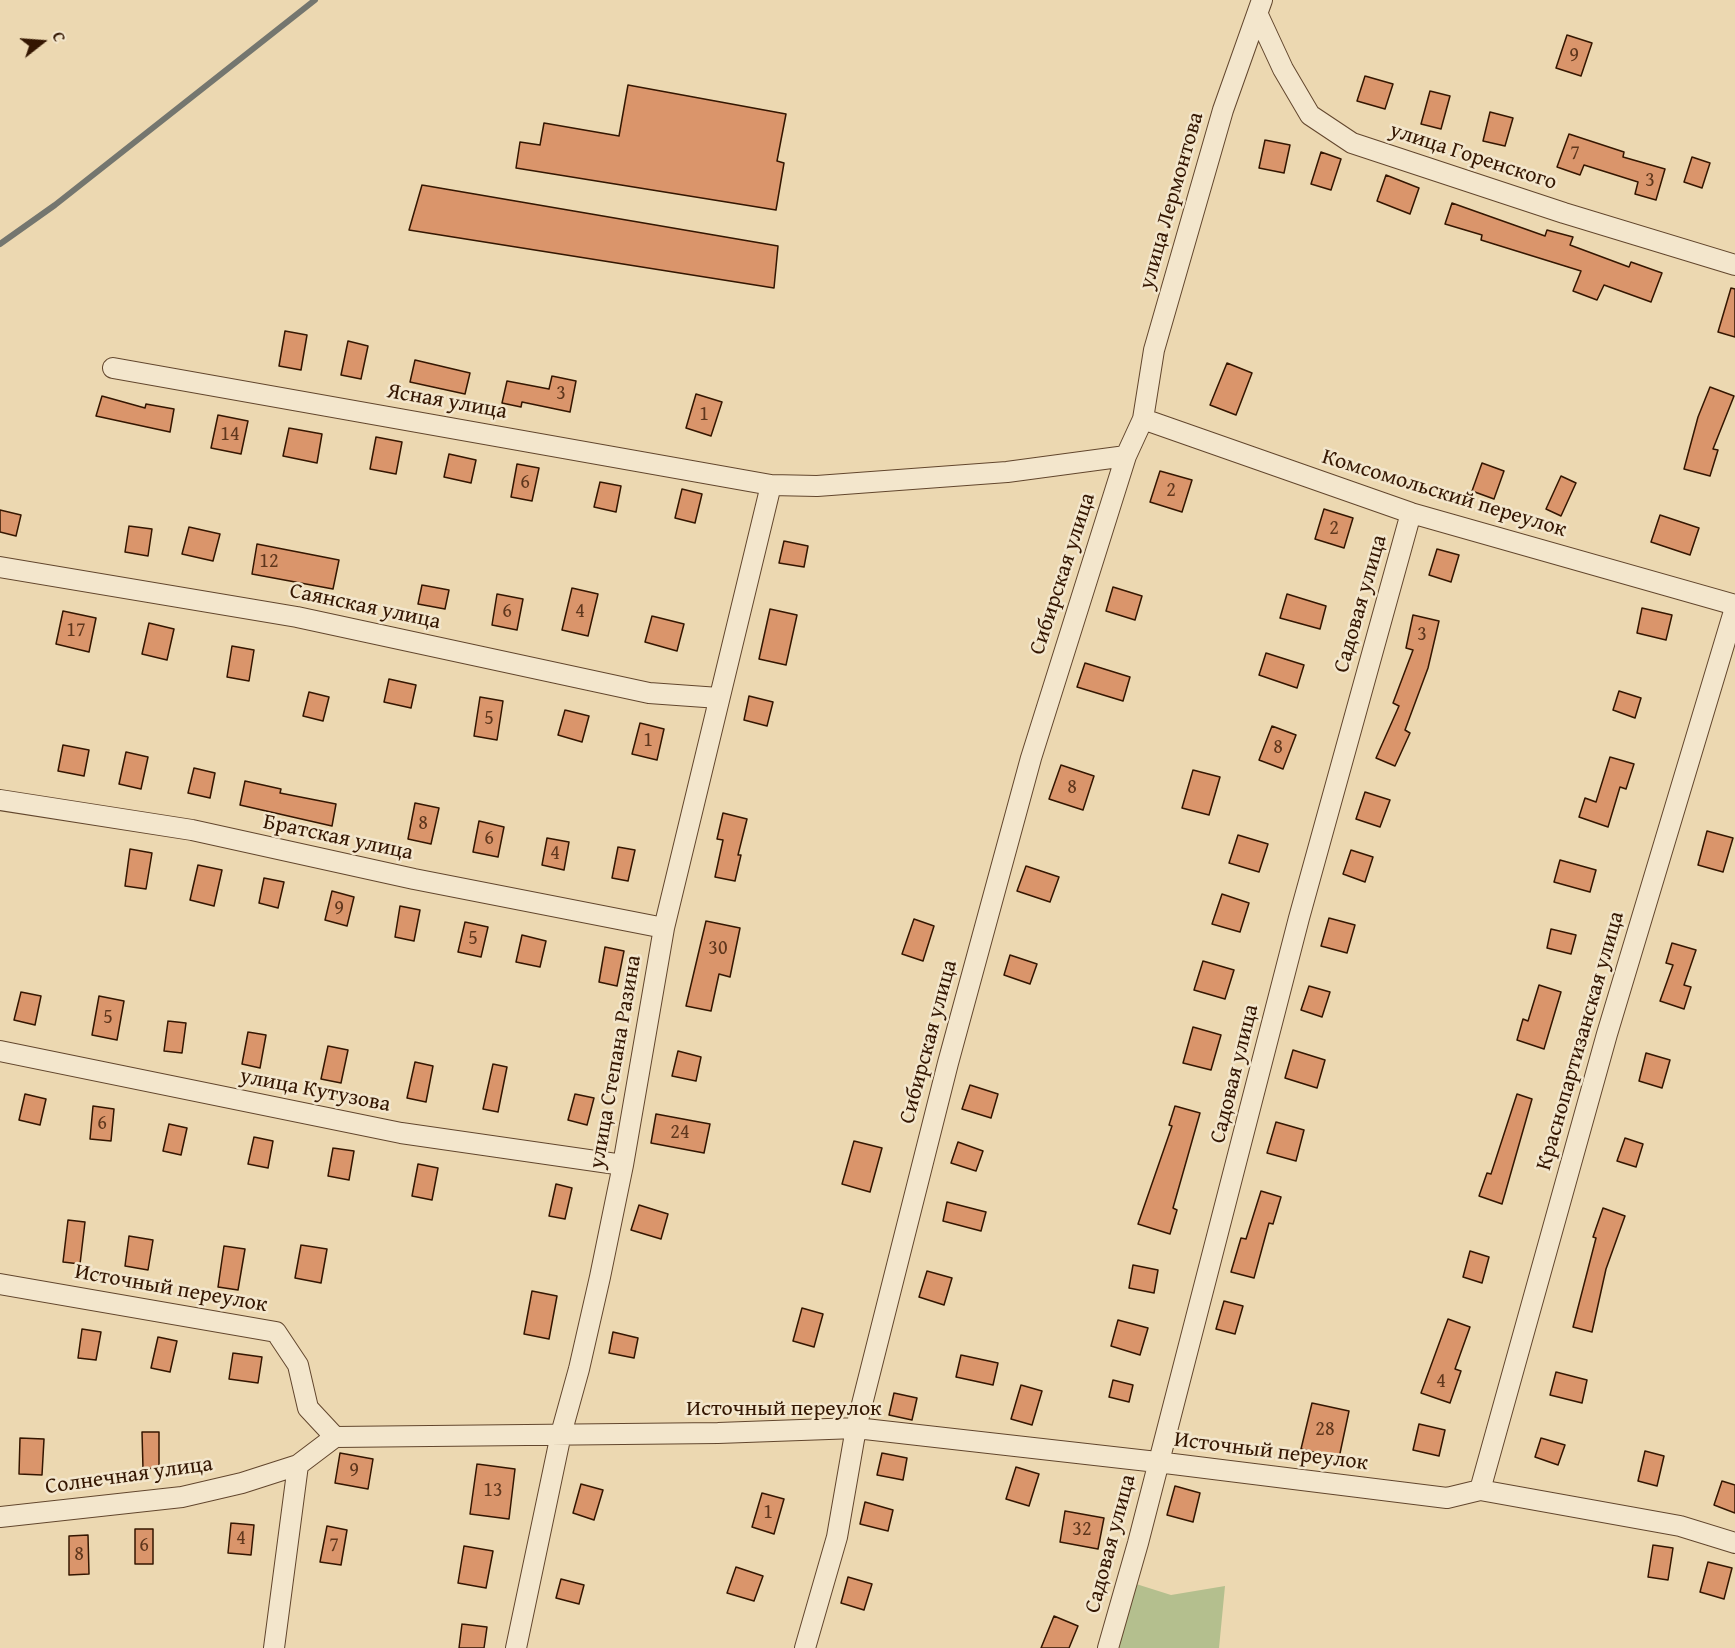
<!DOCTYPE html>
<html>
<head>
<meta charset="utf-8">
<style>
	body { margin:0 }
	#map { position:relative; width:1735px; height:1648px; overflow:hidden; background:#ecd8b1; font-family:"Gentium Book Plus",serif }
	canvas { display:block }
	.north { position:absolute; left:12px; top:12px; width:60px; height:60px; -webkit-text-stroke:4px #f3e6cc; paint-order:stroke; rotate:73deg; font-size:16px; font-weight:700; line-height:24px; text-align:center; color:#341601 }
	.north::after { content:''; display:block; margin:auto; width:21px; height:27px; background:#341601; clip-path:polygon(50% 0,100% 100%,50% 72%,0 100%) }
</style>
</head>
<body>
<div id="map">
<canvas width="1735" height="1648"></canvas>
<div class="north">С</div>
</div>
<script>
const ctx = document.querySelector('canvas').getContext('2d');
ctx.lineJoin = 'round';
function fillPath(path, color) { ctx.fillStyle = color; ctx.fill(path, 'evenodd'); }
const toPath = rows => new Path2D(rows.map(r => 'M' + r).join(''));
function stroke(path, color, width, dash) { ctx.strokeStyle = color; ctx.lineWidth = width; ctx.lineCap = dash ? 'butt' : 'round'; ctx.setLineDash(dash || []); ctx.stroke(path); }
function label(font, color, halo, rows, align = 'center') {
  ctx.font = font + ' "Gentium Book Plus",serif'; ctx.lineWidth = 5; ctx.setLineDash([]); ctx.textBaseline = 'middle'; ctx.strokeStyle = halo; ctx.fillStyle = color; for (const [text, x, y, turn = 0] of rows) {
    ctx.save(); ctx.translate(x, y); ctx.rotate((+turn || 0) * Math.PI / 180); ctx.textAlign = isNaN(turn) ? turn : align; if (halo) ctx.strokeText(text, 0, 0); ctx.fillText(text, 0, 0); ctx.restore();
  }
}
fillPath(toPath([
	[1133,1583,1171,1595,1225,1586,1219,1648,1116,1648]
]), '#b4bf8e');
stroke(toPath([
	[0,244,55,205,315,0]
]), '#74766f', 6);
const building = toPath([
	[1567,35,1592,43,1581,76,1556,68,1567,35],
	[1365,76,1393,84,1385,109,1357,101,1365,76],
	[628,85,786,114,777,161,784,163,776,210,516,168,520,142,540,145,544,123,619,136,628,85],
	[1430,91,1450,96,1441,129,1421,124,1430,91],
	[1490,112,1513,118,1505,146,1483,141,1490,112],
	[1569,134,1624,152,1623,157,1665,169,1656,200,1635,194,1638,182,1584,165,1580,175,1557,167,1569,134],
	[1265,140,1290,145,1284,173,1259,168,1265,140],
	[1321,152,1341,159,1331,190,1311,184,1321,152],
	[1692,157,1710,163,1702,188,1684,182,1692,157],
	[1386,175,1419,188,1410,214,1377,201,1386,175],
	[422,185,778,246,774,288,409,230,422,185],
	[1452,203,1545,236,1547,230,1573,237,1570,245,1629,267,1631,262,1662,273,1651,302,1604,285,1597,300,1573,291,1581,271,1481,240,1482,235,1445,224,1452,203],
	[1731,288,1735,289,1735,337,1718,332,1731,288],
	[285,331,307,335,301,370,279,366,285,331],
	[348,341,368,346,361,379,341,375,348,341],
	[415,360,470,373,465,394,410,382,415,360],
	[1227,363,1252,373,1236,415,1210,405,1227,363],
	[552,376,576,381,570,412,522,402,521,407,502,403,507,381,549,389,552,376],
	[1710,387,1734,396,1713,449,1718,450,1710,476,1684,469,1698,417,1710,387],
	[696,394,722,402,711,436,686,428,696,394],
	[102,396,145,408,146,404,174,409,170,432,96,416,102,396],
	[218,415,248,421,241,454,211,448,218,415],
	[289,428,322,434,317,463,283,456,289,428],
	[376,437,402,442,396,474,370,469,376,437],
	[449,454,476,460,471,483,444,477,449,454],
	[1482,463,1504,471,1494,499,1472,491,1482,463],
	[517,464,539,468,532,501,511,497,517,464],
	[1160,471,1192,480,1182,512,1150,502,1160,471],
	[1561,476,1576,483,1561,516,1546,509,1561,476],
	[600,482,621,486,616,512,594,507,600,482],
	[682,489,702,494,695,523,675,518,682,489],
	[1324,509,1353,518,1344,548,1315,539,1324,509],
	[0,510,21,515,16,536,0,532,0,510],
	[1660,515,1699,528,1690,555,1651,542,1660,515],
	[129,526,152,529,148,556,125,552,129,526],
	[189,527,220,534,213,561,182,554,189,527],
	[784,541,808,546,804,567,779,563,784,541],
	[257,544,339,560,333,589,252,574,257,544],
	[1437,549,1459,555,1451,582,1429,575,1437,549],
	[422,585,449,590,445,609,418,604,422,585],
	[1113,587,1142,596,1135,620,1106,611,1113,587],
	[572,588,598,594,588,636,562,630,572,588],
	[497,594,523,599,517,630,492,625,497,594],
	[1287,594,1326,606,1320,629,1280,618,1287,594],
	[1642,608,1672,615,1666,640,1637,633,1642,608],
	[770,609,797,615,786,665,759,659,770,609],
	[63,611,96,618,89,652,56,644,63,611],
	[1413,615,1439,621,1428,668,1405,730,1410,733,1395,766,1376,758,1399,706,1393,703,1413,650,1406,648,1413,615],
	[652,616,684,624,677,651,645,642,652,616],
	[149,623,174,629,167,660,142,654,149,623],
	[232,646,254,650,249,681,227,677,232,646],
	[1266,653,1304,665,1297,688,1259,675,1266,653],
	[1085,663,1130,677,1123,701,1077,687,1085,663],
	[389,679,416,685,411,708,384,702,389,679],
	[1619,691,1641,698,1635,718,1613,710,1619,691],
	[309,692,329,697,323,721,303,716,309,692],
	[749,696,773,702,767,726,744,720,749,696],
	[480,697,503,701,497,740,474,736,480,697],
	[565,710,589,716,582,742,558,735,565,710],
	[640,723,664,729,657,760,632,754,640,723],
	[1272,726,1296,735,1283,769,1259,760,1272,726],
	[63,745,89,750,84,776,58,771,63,745],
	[126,752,148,757,141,789,119,784,126,752],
	[1610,757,1634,764,1626,789,1620,787,1608,827,1579,817,1585,798,1596,802,1610,757],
	[1061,765,1094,776,1083,810,1049,799,1061,765],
	[194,768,215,773,210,798,188,793,194,768],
	[1193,770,1220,777,1209,815,1182,808,1193,770],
	[245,781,281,789,280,793,336,804,332,826,240,805,245,781],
	[1365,792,1390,800,1380,827,1356,819,1365,792],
	[415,803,439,808,431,844,408,839,415,803],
	[723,813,747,819,738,855,741,855,735,881,715,877,723,840,717,839,723,813],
	[479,821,504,827,498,857,473,852,479,821],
	[1707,831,1733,838,1723,872,1698,865,1707,831],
	[1238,835,1268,844,1259,872,1229,863,1238,835],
	[547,838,569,842,564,870,542,865,547,838],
	[618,847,635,850,628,881,612,878,618,847],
	[130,849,152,853,146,889,125,886,130,849],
	[1351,850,1373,857,1365,882,1343,874,1351,850],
	[1560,860,1596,870,1590,892,1554,882,1560,860],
	[198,865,222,870,214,906,190,900,198,865],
	[1026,866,1059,877,1050,902,1017,891,1026,866],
	[264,878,284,882,278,908,259,903,264,878],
	[332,891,354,897,347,926,325,920,332,891],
	[1222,894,1249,903,1240,932,1212,924,1222,894],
	[400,906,420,910,414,941,395,937,400,906],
	[1329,918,1355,925,1347,953,1321,946,1329,918],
	[914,919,934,926,923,961,902,954,914,919],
	[706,921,740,928,730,977,719,974,711,1011,686,1006,706,921],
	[465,922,488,927,481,957,458,952,465,922],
	[1551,929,1576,935,1571,954,1547,948,1551,929],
	[522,935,546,941,540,967,516,962,522,935],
	[1672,943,1696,950,1684,985,1691,987,1684,1009,1660,1001,1673,965,1666,963,1672,943],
	[605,947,624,951,617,986,599,982,605,947],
	[1010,955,1037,964,1030,984,1004,975,1010,955],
	[1203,961,1234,970,1225,999,1194,990,1203,961],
	[1539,985,1561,992,1544,1049,1517,1040,1523,1019,1528,1021,1539,985],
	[1309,986,1330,992,1322,1017,1301,1010,1309,986],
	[21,992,41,996,35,1025,14,1020,21,992],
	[99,996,124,1001,117,1040,92,1035,99,996],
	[168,1021,186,1023,182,1053,164,1051,168,1021],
	[1193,1027,1221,1035,1211,1070,1183,1063,1193,1027],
	[248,1032,266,1035,260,1068,242,1064,248,1032],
	[328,1046,348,1050,341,1083,321,1079,328,1046],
	[1293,1050,1325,1060,1317,1088,1285,1078,1293,1050],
	[678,1051,701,1057,696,1081,672,1076,678,1051],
	[1646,1053,1670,1060,1662,1088,1639,1081,1646,1053],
	[415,1062,433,1066,426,1102,407,1098,415,1062],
	[493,1064,507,1067,498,1112,483,1109,493,1064],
	[970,1085,998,1094,991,1118,962,1109,970,1085],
	[25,1094,46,1099,40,1125,19,1120,25,1094],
	[575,1094,594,1098,587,1125,568,1120,575,1094],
	[1517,1094,1532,1099,1502,1204,1479,1196,1487,1173,1491,1174,1517,1094],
	[93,1106,114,1109,111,1141,90,1139,93,1106],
	[1175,1106,1200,1113,1173,1208,1177,1210,1170,1234,1138,1224,1172,1126,1169,1125,1175,1106],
	[656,1114,710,1124,704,1153,651,1143,656,1114],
	[1276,1122,1304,1130,1296,1161,1267,1153,1276,1122],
	[169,1124,187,1128,181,1155,163,1151,169,1124],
	[254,1137,273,1141,268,1168,248,1164,254,1137],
	[1625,1138,1643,1144,1636,1167,1617,1161,1625,1138],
	[854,1141,882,1148,870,1192,842,1184,854,1141],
	[958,1142,983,1151,976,1171,951,1163,958,1142],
	[333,1148,354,1151,349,1180,328,1176,333,1148],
	[418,1164,438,1168,432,1200,412,1196,418,1164],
	[556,1184,572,1188,565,1219,549,1216,556,1184],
	[1261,1191,1281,1197,1273,1224,1269,1223,1254,1278,1231,1272,1241,1238,1246,1239,1261,1191],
	[947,1202,986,1212,981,1231,943,1221,947,1202],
	[639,1205,668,1214,661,1239,631,1230,639,1205],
	[1603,1208,1625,1216,1606,1269,1592,1332,1573,1327,1596,1238,1593,1237,1603,1208],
	[68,1220,85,1222,80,1264,63,1262,68,1220],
	[129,1236,153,1240,148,1270,125,1266,129,1236],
	[301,1245,327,1249,321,1283,295,1278,301,1245],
	[224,1246,245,1249,238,1290,218,1287,224,1246],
	[1470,1251,1489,1257,1482,1283,1463,1277,1470,1251],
	[1133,1265,1158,1270,1154,1293,1129,1288,1133,1265],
	[927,1271,952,1278,944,1305,919,1297,927,1271],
	[532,1291,557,1296,549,1339,524,1334,532,1291],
	[1224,1301,1243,1306,1235,1334,1216,1329,1224,1301],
	[802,1308,823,1314,814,1347,793,1341,802,1308],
	[1448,1319,1470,1327,1455,1369,1461,1371,1450,1403,1421,1393,1448,1319],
	[1118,1320,1148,1328,1140,1355,1111,1346,1118,1320],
	[82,1329,101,1332,96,1360,78,1358,82,1329],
	[613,1332,638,1338,634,1358,609,1353,613,1332],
	[158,1337,177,1341,170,1372,151,1368,158,1337],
	[233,1353,262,1357,258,1383,229,1379,233,1353],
	[961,1355,998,1363,993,1385,956,1377,961,1355],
	[1556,1372,1587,1380,1582,1403,1550,1395,1556,1372],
	[1113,1380,1133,1385,1129,1402,1109,1397,1113,1380],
	[1021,1385,1042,1391,1032,1425,1011,1419,1021,1385],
	[894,1393,917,1398,912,1420,889,1415,894,1393],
	[1312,1403,1349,1411,1339,1458,1301,1449,1312,1403],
	[1419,1424,1445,1430,1439,1456,1413,1450,1419,1424],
	[142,1432,159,1432,159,1468,143,1469,142,1432],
	[20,1438,44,1439,42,1475,19,1474,20,1438],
	[1541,1438,1565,1445,1558,1465,1535,1457,1541,1438],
	[1645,1451,1664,1456,1657,1486,1638,1481,1645,1451],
	[340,1453,373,1459,368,1489,335,1483,340,1453],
	[882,1453,907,1458,903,1480,877,1475,882,1453],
	[477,1464,515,1469,509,1519,470,1514,477,1464],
	[1016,1467,1039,1474,1029,1506,1006,1499,1016,1467],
	[1722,1481,1735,1485,1735,1513,1714,1505,1722,1481],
	[581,1484,603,1490,594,1520,573,1513,581,1484],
	[1175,1486,1200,1493,1193,1522,1167,1515,1175,1486],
	[762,1493,784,1499,774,1534,752,1527,762,1493],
	[865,1502,893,1510,888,1531,860,1524,865,1502],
	[1065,1511,1104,1518,1098,1549,1060,1542,1065,1511],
	[231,1523,254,1525,251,1555,228,1553,231,1523],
	[327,1526,347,1530,341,1565,320,1562,327,1526],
	[135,1529,153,1529,153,1564,135,1564,135,1529],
	[88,1535,89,1574,69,1575,69,1536,88,1535],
	[1653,1545,1673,1548,1668,1580,1648,1577,1653,1545],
	[464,1546,493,1551,486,1588,458,1583,464,1546],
	[1708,1562,1732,1568,1724,1599,1700,1592,1708,1562],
	[736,1567,763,1576,754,1601,727,1593,736,1567],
	[848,1577,872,1584,864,1610,841,1603,848,1577],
	[561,1579,584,1585,579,1604,556,1598,561,1579],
	[1054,1616,1078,1626,1069,1648,1041,1648,1054,1616],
	[462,1624,487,1627,484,1648,459,1648,462,1624]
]);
fillPath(building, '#da956b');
stroke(building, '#341601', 1.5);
const minor = toPath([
	[1258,15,1283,69,1310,115,1352,143,1564,213,1735,265],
	[113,368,771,485,817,486,1007,472,1126,456,1143,419,1154,350,1223,110,1262,0],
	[1143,419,1411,513,1735,605],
	[0,567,297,617,649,693,719,698],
	[0,800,192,830,414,879,664,928],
	[0,1051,401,1133,623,1165],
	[0,1284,276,1332,298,1365,308,1408,335,1437,718,1433,856,1428,1157,1462,1447,1498,1480,1490,1680,1526,1735,1543],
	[1480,1490,1607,1034,1735,608],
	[0,1517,182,1497,242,1483,298,1465,335,1437],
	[274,1648,298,1465],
	[516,1648,561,1434,579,1369,600,1277,623,1165,664,928,771,485],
	[805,1648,837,1537,856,1428,948,1063,1031,758,1126,456],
	[1108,1648,1138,1543,1299,918,1411,513]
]);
stroke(minor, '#62462d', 22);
stroke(minor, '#f3e6cc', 20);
label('20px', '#5e361c', null, [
	["9",1574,56],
	["7",1575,154],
	["3",1650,181],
	["3",561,394],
	["1",704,415],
	["14",230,435],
	["6",525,483],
	["2",1171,491],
	["2",1334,529],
	["12",269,562],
	["6",507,612],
	["4",580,612],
	["17",76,631],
	["3",1422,635],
	["5",489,719],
	["1",648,741],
	["8",1278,748],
	["8",1072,788],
	["8",423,824],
	["6",489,839],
	["4",555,854],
	["9",339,909],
	["5",473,939],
	["30",718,949],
	["5",108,1018],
	["6",102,1124],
	["24",680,1133],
	["4",1441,1382],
	["28",1325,1430],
	["9",354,1471],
	["13",493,1491],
	["1",768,1513],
	["32",1082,1530],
	["4",241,1539],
	["6",144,1546],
	["7",334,1546],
	["8",79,1555]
]);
label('22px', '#341601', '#f3e6cc', [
	["улица Горенского",1473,157,18],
	["улица Лермонтова",1172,201,-74],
	["Ясная улица",447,402,10],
	["Комсомольский переулок",1444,494,17],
	["Сибирская улица",1063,574,-72],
	["Садовая улица",1361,604,-74],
	["Саянская улица",365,607,12],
	["Братская улица",338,838,12],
	["Краснопартизанская улица",1581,1041,-74],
	["Сибирская улица",929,1042,-75],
	["улица Степана Разина",616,1062,-80],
	["Садовая улица",1235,1074,-76],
	["улица Кутузова",315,1091,11],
	["Источный переулок",171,1289,10],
	["Источный переулок",784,1409],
	["Источный переулок",1271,1452,7],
	["Солнечная улица",129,1476,-8],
	["Садовая улица",1111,1544,-75]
]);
</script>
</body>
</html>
